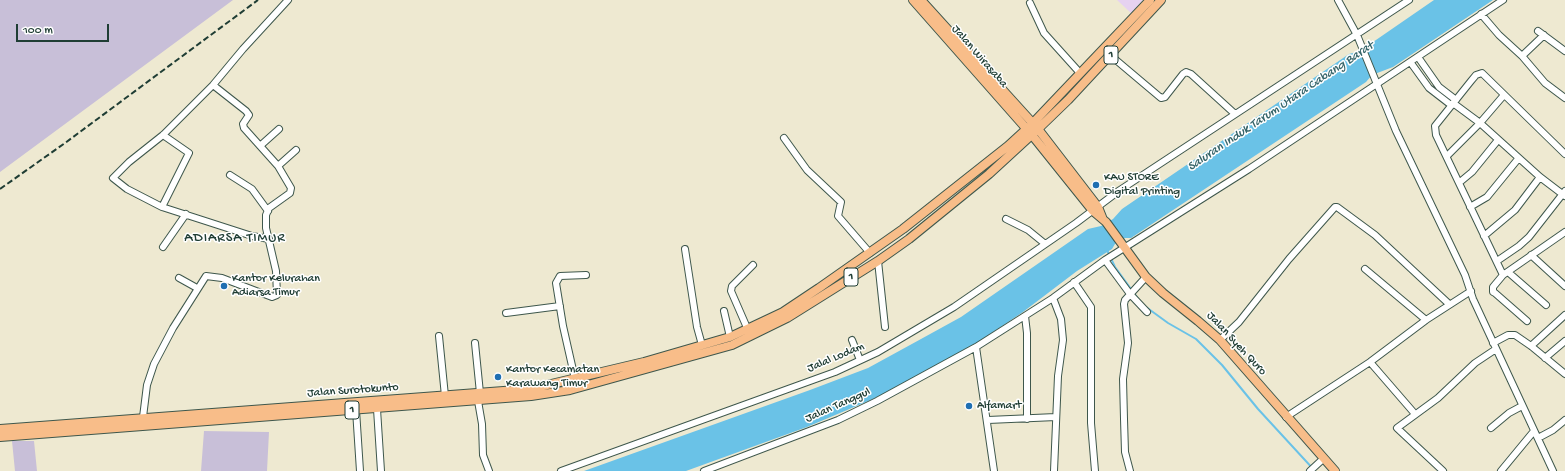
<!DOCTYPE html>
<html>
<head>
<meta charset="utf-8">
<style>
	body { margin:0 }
	#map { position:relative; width:1565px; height:471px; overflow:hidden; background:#eee9d1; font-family:"Gochi Hand",sans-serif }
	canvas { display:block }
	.scale { position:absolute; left:16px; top:24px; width:93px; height:18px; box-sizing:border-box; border:2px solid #1f3d34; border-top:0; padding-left:5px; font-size:12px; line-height:14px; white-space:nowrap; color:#1f3d34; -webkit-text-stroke:3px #fff; paint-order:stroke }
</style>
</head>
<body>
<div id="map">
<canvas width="1565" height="471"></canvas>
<div class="scale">100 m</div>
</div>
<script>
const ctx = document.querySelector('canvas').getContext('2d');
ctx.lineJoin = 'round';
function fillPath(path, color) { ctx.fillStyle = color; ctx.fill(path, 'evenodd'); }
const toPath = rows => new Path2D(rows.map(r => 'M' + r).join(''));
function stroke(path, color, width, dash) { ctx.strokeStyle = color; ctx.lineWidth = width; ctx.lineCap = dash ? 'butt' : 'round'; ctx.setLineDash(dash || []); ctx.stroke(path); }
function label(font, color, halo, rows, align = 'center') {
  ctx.font = font + ' "Gochi Hand",sans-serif'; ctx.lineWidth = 3; ctx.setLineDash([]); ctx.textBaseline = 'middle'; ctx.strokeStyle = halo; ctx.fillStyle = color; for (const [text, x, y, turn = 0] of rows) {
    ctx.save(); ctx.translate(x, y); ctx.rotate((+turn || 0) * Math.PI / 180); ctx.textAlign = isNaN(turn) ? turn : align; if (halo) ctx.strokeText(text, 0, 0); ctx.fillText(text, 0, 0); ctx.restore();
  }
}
fillPath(toPath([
	[1117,0,1143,0,1131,13]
]), '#e6d2f0');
fillPath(toPath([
	[0,0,233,0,0,172],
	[204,431,269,432,267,471,201,471],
	[12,441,34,441,37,471,15,471]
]), '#c8bfd8');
fillPath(toPath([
	[1434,0,1493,0,1393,67,1372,75,1366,82,1131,238,1125,238,1115,244,1112,249,1077,271,1023,312,974,345,922,374,873,399,807,427,686,471,584,471,810,390,868,368,921,339,961,317,1088,229,1101,226,1113,219,1122,209,1349,54,1360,51]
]), '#6ac2e7');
stroke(toPath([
	[1107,250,1115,267,1139,300],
	[1146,307,1168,323,1196,339,1222,365,1258,409,1315,471]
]), '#6ac2e7', 2);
const minor = toPath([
	[1338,0,1357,35,1396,131,1465,275,1473,299,1553,471],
	[1030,3,1044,33,1080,73],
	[1481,14,1499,35,1522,56,1545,83,1565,98],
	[1538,31,1565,51],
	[1110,55,1161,98,1165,97,1183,74,1186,72,1191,74,1235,114],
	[1522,56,1544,35],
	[1418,57,1439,87,1456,100],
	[1411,63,1429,88,1451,105],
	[1453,103,1480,123,1540,177,1565,196],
	[784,138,807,170,841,202,838,216,870,253],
	[260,146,279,129],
	[1447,156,1480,123,1504,95],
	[278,166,296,150],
	[230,175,252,189,268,211],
	[1460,182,1472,172,1498,140],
	[162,207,189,153,163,135],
	[1470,207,1487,197,1518,159],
	[1006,219,1028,230,1044,243],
	[1484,236,1515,210,1540,177],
	[269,239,252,236,162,207,127,189,113,178,129,162,163,135,213,85,243,49,288,0],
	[163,247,186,214],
	[685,249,697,327,702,345],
	[1531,255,1565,286],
	[1105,260,1130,294,1147,312],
	[878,261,885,327],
	[1497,261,1519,246,1529,237,1565,191],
	[1365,269,1426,320],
	[1508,272,1546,305],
	[1503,275,1436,135,1435,126,1471,81,1476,75,1482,73,1565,154],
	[179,278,197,288],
	[1074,282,1091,307,1091,423,1095,471],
	[1053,298,1061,319,1063,340,1058,376,1054,471],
	[724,311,730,337],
	[506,313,560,306],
	[1025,316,1027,333,1027,419],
	[1527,321,1495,293,1493,292,1493,287,1503,275,1565,232],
	[748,330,731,291,732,286,753,265],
	[439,336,445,396],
	[852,340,860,360],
	[1220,340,1239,322,1289,259,1335,207,1337,207,1375,235,1449,304],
	[475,343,480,393],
	[1493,343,1508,335,1515,335,1531,346,1565,374],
	[1531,346,1565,315],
	[976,347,994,471],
	[1545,358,1565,341],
	[1370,362,1415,414],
	[575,379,563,326,556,283,560,276,586,275],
	[478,401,482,424,483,455,489,471],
	[377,409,381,471],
	[356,410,360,471],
	[143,417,147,385,154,364,173,328,206,276,222,278,272,297,277,295,276,271,266,228,266,215,269,208,290,193,291,188,278,166,244,128,243,124,249,115,246,111,213,85],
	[1286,417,1370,362,1426,320,1471,291],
	[988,420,1056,417],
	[1491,428,1509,413,1522,406],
	[1538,438,1553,430,1565,420],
	[561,471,835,372,878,352,954,307,1076,223,1120,190,1409,0],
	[704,471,838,420,877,401,976,347,1053,298,1105,260,1249,169,1503,0],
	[1130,471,1125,452,1124,419,1123,379,1128,343,1124,304,1125,300,1146,277],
	[1310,471,1323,459],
	[1443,471,1397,428,1438,398,1475,363,1496,349],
	[1501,471,1534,431]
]);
const major = toPath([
	[913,0,1032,135,1093,211,1106,222,1146,277,1163,293,1198,321,1220,340,1335,471],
	[921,0,1038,129,1098,207,1102,217],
	[0,429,530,389,644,362,730,337,783,312,819,288,903,229,1008,146,1032,124,1150,0],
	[0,437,531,396,570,390,732,345,787,318,878,261,909,239,989,174,1038,129,1068,100,1161,0]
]);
stroke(minor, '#3e574c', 8);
stroke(major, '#3e574c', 10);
stroke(minor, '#fff', 6);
stroke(major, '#f8bd89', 8);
stroke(toPath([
	[0,189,65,143,258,0]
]), '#1f3d34', 2, [6, 3]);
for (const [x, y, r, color] of [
	[1096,185,4,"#1f6fb2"],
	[224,286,4,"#1f6fb2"],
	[498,377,4,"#1f6fb2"],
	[969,406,4,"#1f6fb2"]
]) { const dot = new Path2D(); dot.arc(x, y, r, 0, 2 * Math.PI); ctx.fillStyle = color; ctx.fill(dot); stroke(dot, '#fff', 1.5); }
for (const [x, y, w] of [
	[1111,55,14],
	[851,277,14],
	[352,410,14]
]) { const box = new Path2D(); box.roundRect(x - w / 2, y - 9, w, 18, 3); ctx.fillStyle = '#fff'; ctx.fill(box); stroke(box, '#1f3d34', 1); }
label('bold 11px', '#1f3d34', null, [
	["1",1111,55],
	["1",851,277],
	["1",352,410]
]);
label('12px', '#1f3d34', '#fff', [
	["Jalan Wirasaba",979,57,49],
	["Jalan Syeh Quro",1236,344,47],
	["Jalal Lodam",836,358,-23],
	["Jalan Surotokunto",353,391,-4],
	["Jalan Tanggul",838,406,-24]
]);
label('12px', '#1f3d34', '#fff', [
	["KAU STORE",1104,178],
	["Digital Printing",1104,192],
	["Kantor Kelurahan",232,279],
	["Adiarsa Timur",232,293],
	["Kantor Kecamatan",506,370],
	["Karawang Timur",506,384],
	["Alfamart",977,406]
], 'left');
label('italic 13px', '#36656a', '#fff', [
	["Saluran Induk Tarum Utara Cabang Barat",1281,107,-34]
]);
ctx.letterSpacing = '1px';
label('14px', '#1f3d34', '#fff', [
	["ADIARSA TIMUR",235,239]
]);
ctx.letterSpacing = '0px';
</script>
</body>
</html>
